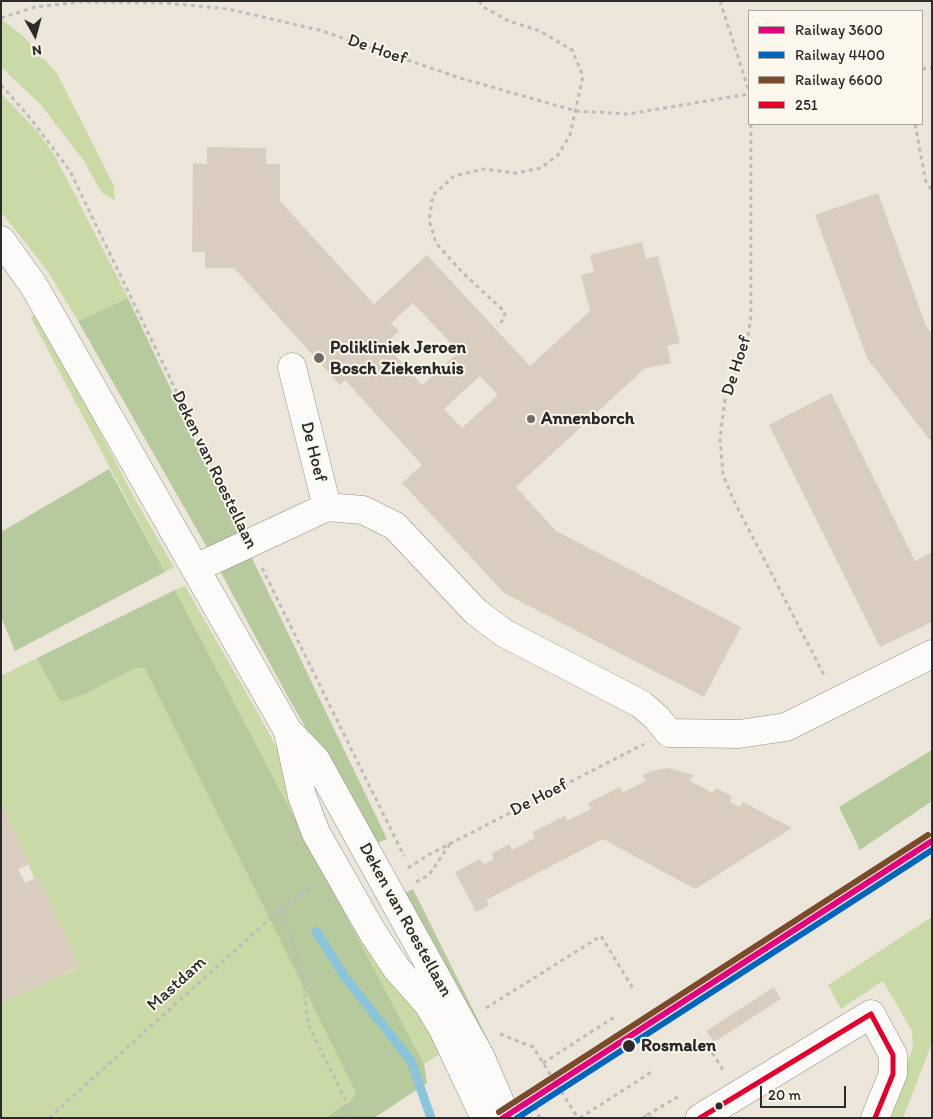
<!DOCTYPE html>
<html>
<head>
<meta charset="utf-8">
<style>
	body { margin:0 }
	#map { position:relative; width:933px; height:1119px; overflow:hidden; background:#ece6da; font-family:Itim,sans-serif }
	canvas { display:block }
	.frame { position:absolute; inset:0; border:2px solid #2b2b2b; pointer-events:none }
	.legend { position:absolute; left:748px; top:10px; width:175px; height:115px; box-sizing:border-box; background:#fbf7ec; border:1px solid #a8a59f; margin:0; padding:6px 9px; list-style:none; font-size:15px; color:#2b2b2b }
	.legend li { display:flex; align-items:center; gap:10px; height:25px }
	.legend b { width:25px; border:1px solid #a8a59f }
	.north { position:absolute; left:10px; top:10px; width:50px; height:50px; -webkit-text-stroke:4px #fbf7ec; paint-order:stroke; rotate:173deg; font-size:14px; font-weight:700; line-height:20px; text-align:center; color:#2b2b2b }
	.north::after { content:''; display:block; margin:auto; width:18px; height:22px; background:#2b2b2b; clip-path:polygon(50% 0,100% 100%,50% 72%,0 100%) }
	.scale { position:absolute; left:760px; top:1086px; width:86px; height:22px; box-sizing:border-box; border:2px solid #2b2b2b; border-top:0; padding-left:6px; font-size:15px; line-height:18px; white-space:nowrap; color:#2b2b2b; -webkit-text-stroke:4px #fbf7ec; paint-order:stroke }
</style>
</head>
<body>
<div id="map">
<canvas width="933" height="1119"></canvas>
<div class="frame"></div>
<ul class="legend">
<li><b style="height:6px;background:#e5007d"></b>Railway 3600</li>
<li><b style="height:6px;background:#0065bd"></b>Railway 4400</li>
<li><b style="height:6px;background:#7a4b2a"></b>Railway 6600</li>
<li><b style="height:6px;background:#e4002b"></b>251</li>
</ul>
<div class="north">N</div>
<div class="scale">20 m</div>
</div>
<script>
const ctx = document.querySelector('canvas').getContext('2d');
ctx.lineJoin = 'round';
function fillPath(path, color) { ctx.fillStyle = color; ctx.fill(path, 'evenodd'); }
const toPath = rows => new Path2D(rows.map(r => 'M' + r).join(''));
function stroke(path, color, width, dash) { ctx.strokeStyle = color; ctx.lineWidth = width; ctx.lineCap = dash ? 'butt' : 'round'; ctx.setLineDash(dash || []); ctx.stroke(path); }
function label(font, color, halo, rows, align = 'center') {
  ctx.font = font + ' Itim,sans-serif'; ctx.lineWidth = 4; ctx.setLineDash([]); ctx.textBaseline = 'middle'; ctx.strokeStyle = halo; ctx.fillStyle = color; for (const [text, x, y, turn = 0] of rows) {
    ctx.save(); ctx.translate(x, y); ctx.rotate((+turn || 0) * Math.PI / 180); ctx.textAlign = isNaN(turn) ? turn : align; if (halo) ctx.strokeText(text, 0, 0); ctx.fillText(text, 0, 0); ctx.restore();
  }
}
fillPath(toPath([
	[1,19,22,35,57,73,114,186,115,200,102,193,84,161,41,105,1,67],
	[1,93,37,131,55,156,128,298,78,321,47,270,1,212],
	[39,315,136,501,174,567,165,572,30,316],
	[185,586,258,713,441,1053,424,1064,175,590],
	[37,658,59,700,64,701,83,695,136,668,145,667,356,1093,353,1100,325,1118,1,1118,1,1003,75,969,1,803,1,676],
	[932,917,932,1043,903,1118,888,1118,913,1047,912,1031,883,981,841,1009,828,985]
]), '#c9daa6');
fillPath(toPath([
	[128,298,240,536,209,551,78,321],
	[109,469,165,572,15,651,1,617,1,532],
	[250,554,387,839,373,845,288,697,219,569],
	[175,590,424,1064,427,1083,374,1118,325,1118,352,1100,356,1093,145,668,136,668,83,695,64,701,59,700,37,658],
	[932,750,932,801,860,850,839,807],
	[413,889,497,1058,490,1062,400,895]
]), '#b6ca9d');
stroke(toPath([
	[316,931,345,977,411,1061,431,1118]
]), '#8ac4db', 9);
fillPath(toPath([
	[207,147,266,148,266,164,280,164,280,201,374,304,427,255,530,366,590,311,581,275,594,272,590,255,642,242,646,259,658,256,680,343,667,346,671,363,644,369,516,487,556,531,741,627,704,697,504,593,402,483,422,465,345,380,340,385,234,268,205,268,205,252,192,252,193,163,207,164],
	[413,303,459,352,422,385,385,344,399,331,391,323],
	[480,376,498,395,462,428,444,409],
	[878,193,926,326,932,334,932,443,867,358,815,215],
	[831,393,915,561,932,552,932,622,880,647,769,425],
	[668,768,693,775,690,781,713,793,716,788,732,796,730,802,740,807,743,802,792,828,695,889,603,839,486,900,489,905,476,912,455,872,480,859,484,864,494,859,492,853,509,844,512,850,535,838,532,832,565,816,567,821,591,809,588,803,620,787,623,792,646,781,643,775,652,771],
	[1,804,30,864,18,869,25,883,38,877,80,966,1,1003],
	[774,987,781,999,714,1042,706,1031]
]), '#d9cdc0');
const minor = toPath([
	[292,367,327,507],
	[196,568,327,507,363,510,395,526,476,612,504,633,641,704,657,718,669,733,739,734,786,727,932,654],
	[700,1118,871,1014,893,1055,893,1074,875,1118]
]);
const major = toPath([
	[1,240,34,286,288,731,316,760,480,1056,507,1118],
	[288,731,302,796,316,833,373,933,397,969,428,1004,443,1029,485,1118]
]);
stroke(minor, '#918f89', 29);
stroke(major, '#918f89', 29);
stroke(toPath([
	[479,1,485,8,509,21,540,31,572,50,583,76,570,135,558,155,541,168,516,173,483,169,454,176,433,195,429,220,436,243,462,272,505,312,504,319,497,326],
	[720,1,749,91],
	[1,18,35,7,79,2,166,3,228,9,319,30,460,78,576,111,628,114,749,94],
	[922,69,932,68],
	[1,85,31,119,70,171,237,517],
	[751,124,751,315,746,351,726,392,720,438,723,475,734,501,825,677],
	[915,124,926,182,932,191],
	[262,568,404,856],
	[408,868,430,854,644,744],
	[416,882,429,875,450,844],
	[281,909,303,977,308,1024,346,1101,346,1118],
	[486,1008,601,936,634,990],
	[500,1034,533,1047,578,1118],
	[708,1046,723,1070],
	[543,1063,616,1016],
	[535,1107,540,1118],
	[647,1115,681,1095],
	[49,1118,281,909,313,885],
	[580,1118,653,1071],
	[643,1118,647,1115,652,1118]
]), '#bdbcbb', 3, [4, 4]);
stroke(minor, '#fcfbf9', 28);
stroke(major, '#fcfbf9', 28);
stroke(toPath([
	[700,1118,871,1014,893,1055,893,1074,875,1118]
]), '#e4002b', 5);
stroke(toPath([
	[503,1118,932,841]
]), '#e5007d', 6);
stroke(toPath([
	[517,1118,932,850]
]), '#0065bd', 6);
stroke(toPath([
	[499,1112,928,835]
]), '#7a4b2a', 6);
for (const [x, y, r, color] of [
	[319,358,6,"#6f6c68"],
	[531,419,5,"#6f6c68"],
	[629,1046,7,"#2b2b2b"],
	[719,1106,4.5,"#2b2b2b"]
]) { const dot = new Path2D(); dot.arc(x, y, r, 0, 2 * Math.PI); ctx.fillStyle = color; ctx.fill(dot); stroke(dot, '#fbf7ec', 2); }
label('18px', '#2b2b2b', '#fbf7ec', [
	["De Hoef",377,50,19],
	["De Hoef",737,366,-72],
	["De Hoef",313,452,76],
	["Deken van Roestellaan",214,470,64],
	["De Hoef",539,798,-27],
	["Deken van Roestellaan",405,920,61],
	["Mastdam",177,984,-42]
]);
label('bold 18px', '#2b2b2b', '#fbf7ec', [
	["Polikliniek Jeroen",330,348],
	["Bosch Ziekenhuis",330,369],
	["Annenborch",541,419]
], 'left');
label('bold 18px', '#2b2b2b', '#fbf7ec', [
	["Rosmalen",641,1046]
], 'left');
</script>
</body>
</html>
